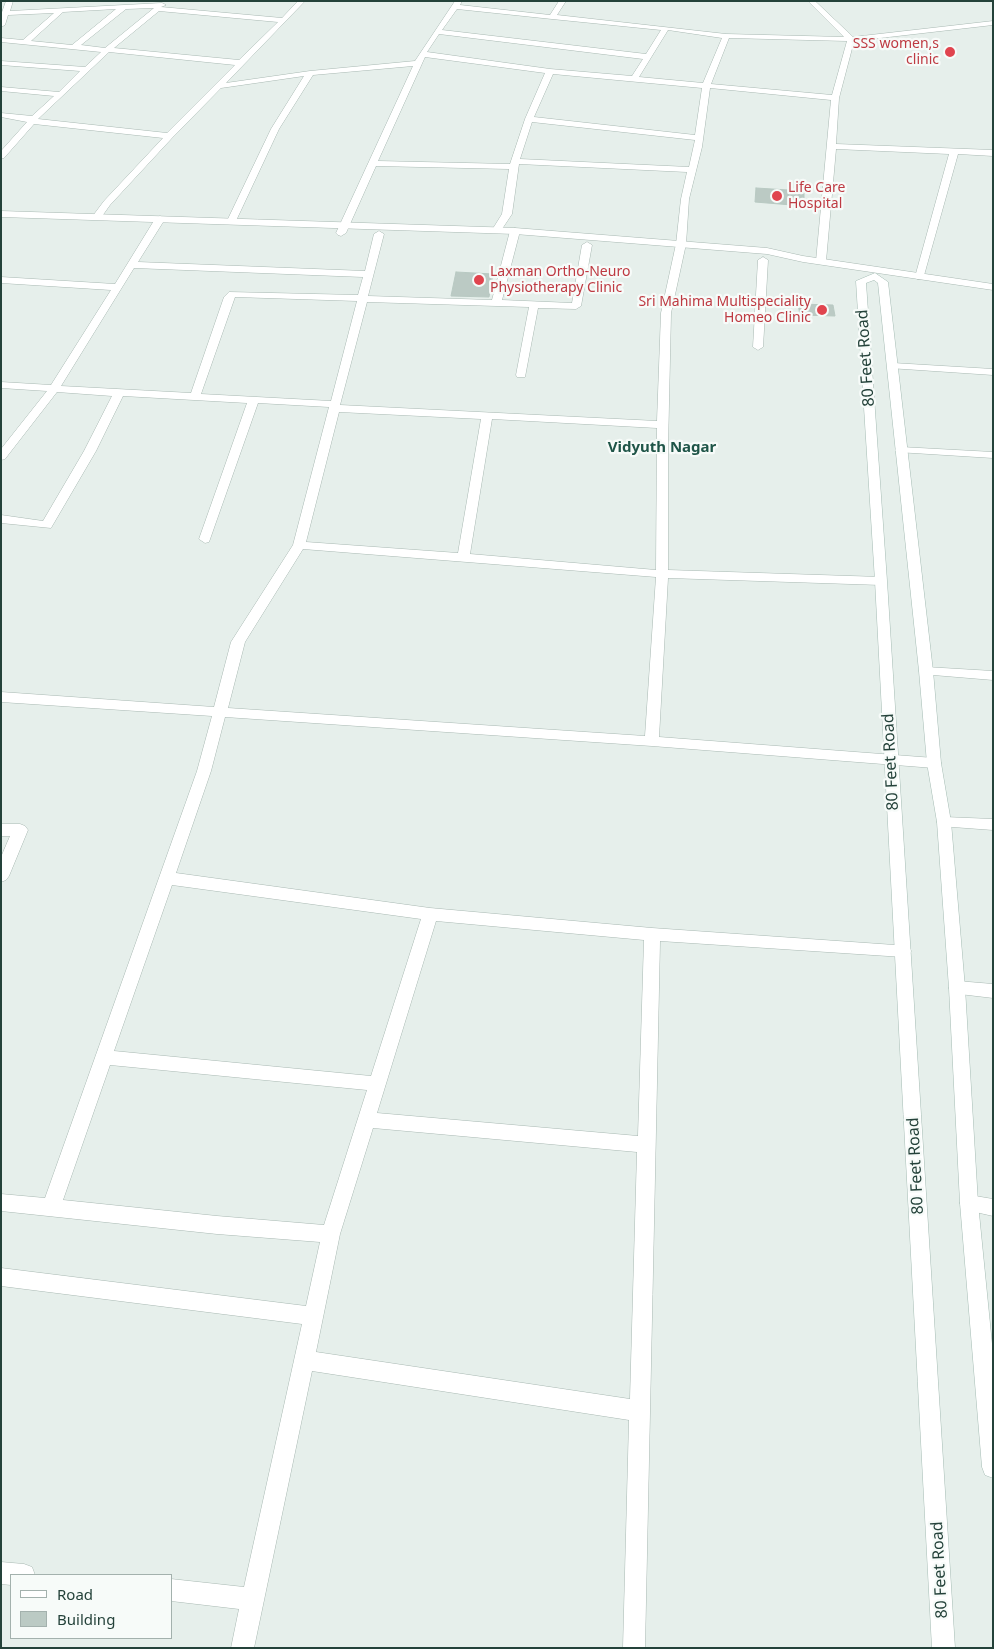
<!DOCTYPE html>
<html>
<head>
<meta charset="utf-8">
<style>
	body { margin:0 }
	#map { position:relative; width:994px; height:1649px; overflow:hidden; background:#e6efeb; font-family:"Noto Sans",sans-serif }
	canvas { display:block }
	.frame { position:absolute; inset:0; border:2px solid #24423a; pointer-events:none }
	.legend { position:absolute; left:10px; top:1574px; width:162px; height:65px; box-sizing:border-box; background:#f7fbf9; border:1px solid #a3b1ad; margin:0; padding:6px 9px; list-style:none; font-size:15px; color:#24423a }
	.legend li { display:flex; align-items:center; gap:10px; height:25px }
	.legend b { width:25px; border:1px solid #a3b1ad }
</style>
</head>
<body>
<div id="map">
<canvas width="994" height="1649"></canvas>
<div class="frame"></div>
<ul class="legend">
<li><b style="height:6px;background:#fff"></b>Road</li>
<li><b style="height:14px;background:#bbcac4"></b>Building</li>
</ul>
</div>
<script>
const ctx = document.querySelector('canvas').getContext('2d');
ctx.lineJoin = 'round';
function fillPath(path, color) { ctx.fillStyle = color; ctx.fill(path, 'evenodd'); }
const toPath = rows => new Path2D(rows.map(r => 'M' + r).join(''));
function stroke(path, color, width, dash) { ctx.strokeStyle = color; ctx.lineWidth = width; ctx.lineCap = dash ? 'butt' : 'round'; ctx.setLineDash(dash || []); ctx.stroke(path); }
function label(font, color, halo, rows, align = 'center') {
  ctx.font = font + ' "Noto Sans",sans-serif'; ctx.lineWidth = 4.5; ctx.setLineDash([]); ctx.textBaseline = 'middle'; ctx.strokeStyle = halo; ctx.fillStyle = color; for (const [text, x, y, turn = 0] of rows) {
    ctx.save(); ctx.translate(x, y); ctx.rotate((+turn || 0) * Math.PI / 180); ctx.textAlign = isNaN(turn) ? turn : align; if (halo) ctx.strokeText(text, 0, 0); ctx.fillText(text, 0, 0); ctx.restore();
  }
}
const building = toPath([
	[756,188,804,191,804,206,755,202,756,188],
	[456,272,493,274,489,297,451,296,456,272],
	[798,304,833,305,835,316,800,315,798,304]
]);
fillPath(building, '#bbcac4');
stroke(building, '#b8c9c2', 1);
const minor = toPath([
	[6,1,13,1,10,11,162,3,166,5,161,7,282,18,298,1,305,1,226,83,310,71,415,61,455,1,462,1,460,5,550,15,559,1,566,1,557,15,726,34,844,37,808,1,815,1,853,37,993,21,993,25,854,41,839,98,836,144,993,150,993,156,958,154,923,279,917,279,915,277,949,154,836,149,826,261,821,264,818,263,816,261,831,100,710,88,702,147,689,199,686,244,671,313,668,448,668,570,881,577,887,581,881,585,668,578,659,737,934,758,939,759,941,763,939,767,934,768,652,746,225,717,211,771,176,873,430,908,652,928,909,946,911,951,909,956,903,957,660,941,645,1648,623,1648,629,1420,312,1371,254,1648,231,1648,239,1609,171,1601,171,1579,244,1587,302,1324,1,1286,1,1268,306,1306,320,1242,217,1234,1,1211,1,1194,45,1198,197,771,212,716,1,702,1,692,214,707,231,642,293,545,329,407,258,403,209,542,205,543,199,539,247,403,123,396,96,451,51,528,1,523,1,515,43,521,84,451,112,396,57,392,5,459,1,460,1,449,47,391,1,388,1,382,51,385,111,290,1,283,1,277,115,284,155,219,160,216,165,219,138,262,365,271,374,234,379,231,384,234,368,296,492,300,510,231,515,228,520,231,502,300,572,303,582,245,587,242,592,245,581,306,576,309,538,308,525,377,517,377,516,375,529,307,367,302,340,405,657,421,661,313,676,244,681,199,687,172,519,164,512,214,500,232,497,233,492,230,502,214,509,169,376,166,346,233,341,236,338,235,336,233,413,66,313,75,279,129,235,223,232,224,227,221,271,129,304,76,221,88,172,138,110,205,100,219,94,219,92,217,104,201,163,138,34,124,4,158,1,158,1,151,27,122,1,117,1,113,32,116,54,96,1,91,1,87,59,92,80,71,1,65,1,61,85,67,101,52,1,42,1,38,23,40,54,13,8,15,5,25,1,27,1,15,6,1],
	[154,8,105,48,81,45,126,9,154,8],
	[116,9,72,45,31,41,63,12,116,9],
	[457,9,552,19,661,30,646,54,442,30,457,9],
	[159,11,278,22,239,60,114,48,159,11],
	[668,30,722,38,703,83,639,77,668,30],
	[439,34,643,59,632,76,550,69,427,52,439,34],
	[729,38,847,41,832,95,711,84,729,38],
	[109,52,235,65,167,133,38,119,109,52],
	[425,57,545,73,525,119,510,164,378,161,425,57],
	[553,74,702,88,695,135,534,117,553,74],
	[532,122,695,140,689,167,520,159,532,122],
	[134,268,363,277,358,295,229,292,224,297,191,393,61,386,134,268],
	[235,297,357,301,331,401,201,394,235,297],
	[339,412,481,419,458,553,306,542,339,412],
	[492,419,657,428,656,570,470,554,492,419],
	[303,549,656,577,645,736,228,708,245,642,303,549],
	[172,885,421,919,371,1076,114,1051,172,885],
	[436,921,644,940,638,1136,377,1113,436,921],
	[110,1065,367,1090,324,1225,217,1216,63,1200,110,1065],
	[373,1128,637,1152,630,1399,316,1352,340,1234,373,1128],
	[763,257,768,260,763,347,758,350,753,347,758,260,763,257],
	[893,363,993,369,993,375,889,368,888,366,889,364,893,363],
	[901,447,993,452,993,458,897,452,895,450,901,447],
	[926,667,993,671,993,680,921,674,919,671,921,668,926,667],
	[944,817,993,819,993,830,939,826,937,822,939,818,944,817],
	[1,824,20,824,25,826,28,830,9,876,6,880,1,882,1,857,10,836,1,836,1,824],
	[957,981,993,984,993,998,951,993,949,988,951,983,957,981],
	[969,1195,993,1199,993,1216,962,1209,960,1203,962,1197,969,1195],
	[1,1562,24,1564,32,1567,35,1575,11,1575,11,1585,1,1584,1,1562]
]);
const tertiary = toPath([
	[1,211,515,228,767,248,803,256,993,284,993,290,803,262,767,254,515,234,1,217,1,211]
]);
const secondary = toPath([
	[875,273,888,282,933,671,941,763,951,822,965,988,978,1203,993,1354,993,1478,985,1475,982,1467,960,1203,949,988,937,822,927,763,919,671,878,283,874,280,866,283,887,581,955,1648,932,1648,875,581,856,281,875,273]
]);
stroke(minor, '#a8b8b2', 1);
stroke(tertiary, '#a8b8b2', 1);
stroke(secondary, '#a4bbb3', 1);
fillPath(minor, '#fff');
fillPath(tertiary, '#fff');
fillPath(secondary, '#fff');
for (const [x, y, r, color] of [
	[950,52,6,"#e0444e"],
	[777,196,6,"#e0444e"],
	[479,280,6,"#e0444e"],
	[822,310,6,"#e0444e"]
]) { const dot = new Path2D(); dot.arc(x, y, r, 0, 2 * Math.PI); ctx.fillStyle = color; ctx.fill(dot); stroke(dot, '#f7fbf9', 2); }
label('14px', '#be3a42', '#f7fbf9', [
	["SSS women,s",939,44],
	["clinic",939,60],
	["Life Care",788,188,"left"],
	["Hospital",788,204,"left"],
	["Laxman Ortho-Neuro",490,272,"left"],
	["Physiotherapy Clinic",490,288,"left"],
	["Sri Mahima Multispeciality",811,302],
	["Homeo Clinic",811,318]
], 'right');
label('bold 15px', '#1f5548', '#f7fbf9', [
	["Vidyuth Nagar",662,448]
]);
label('16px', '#24423a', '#f7fbf9', [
	["80 Feet Road",866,358,-94],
	["80 Feet Road",891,762,-93],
	["80 Feet Road",916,1166,-93],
	["80 Feet Road",940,1570,-93]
]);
</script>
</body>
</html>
